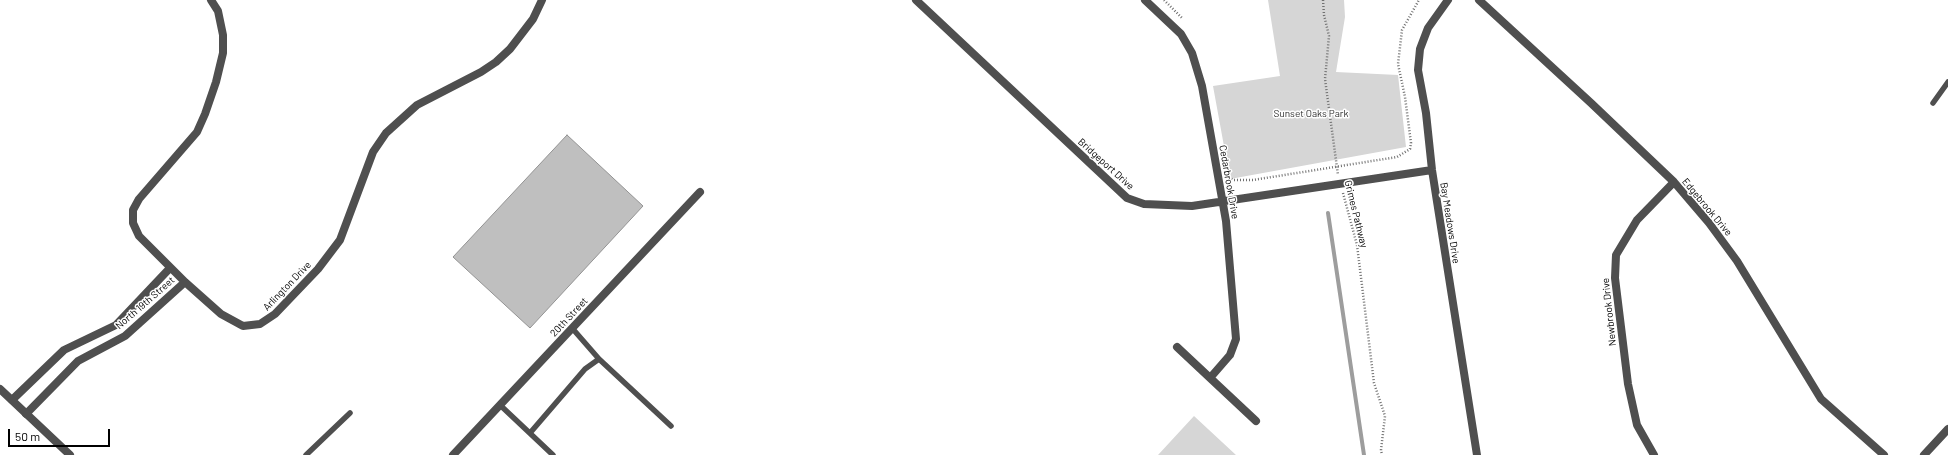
<!DOCTYPE html>
<html>
<head>
<meta charset="utf-8">
<style>
	body { margin:0 }
	#map { position:relative; width:1948px; height:455px; overflow:hidden; background:#fff; font-family:Barlow,sans-serif }
	canvas { display:block }
	.scale { position:absolute; left:8px; top:429px; width:102px; height:18px; box-sizing:border-box; border:2px solid #000; border-top:0; padding-left:5px; font-size:12px; line-height:14px; white-space:nowrap; color:#000; -webkit-text-stroke:3px #fff; paint-order:stroke }
</style>
</head>
<body>
<div id="map">
<canvas width="1948" height="455"></canvas>
<div class="scale">50 m</div>
</div>
<script>
const ctx = document.querySelector('canvas').getContext('2d');
ctx.lineJoin = 'round';
function fillPath(path, color) { ctx.fillStyle = color; ctx.fill(path, 'evenodd'); }
const toPath = rows => new Path2D(rows.map(r => 'M' + r).join(''));
function stroke(path, color, width, dash) { ctx.strokeStyle = color; ctx.lineWidth = width; ctx.lineCap = dash ? 'butt' : 'round'; ctx.setLineDash(dash || []); ctx.stroke(path); }
function label(font, color, halo, rows, align = 'center') {
  ctx.font = font + ' Barlow,sans-serif'; ctx.lineWidth = 3; ctx.setLineDash([]); ctx.textBaseline = 'middle'; ctx.strokeStyle = halo; ctx.fillStyle = color; for (const [text, x, y, turn = 0] of rows) {
    ctx.save(); ctx.translate(x, y); ctx.rotate((+turn || 0) * Math.PI / 180); ctx.textAlign = isNaN(turn) ? turn : align; if (halo) ctx.strokeText(text, 0, 0); ctx.fillText(text, 0, 0); ctx.restore();
  }
}
fillPath(toPath([
	[1268,0,1344,0,1345,17,1336,72,1398,75,1406,147,1230,179,1213,86,1280,76],
	[1194,416,1236,455,1158,455]
]), '#d6d6d6');
stroke(toPath([
	[1328,213,1364,455]
]), '#9d9d9d', 4);
const building = toPath([
	[567,135,643,206,530,328,453,257,567,135]
]);
fillPath(building, '#bfbfbf');
stroke(building, '#939393', 1);
stroke(toPath([
	[1164,0,1183,19],
	[1323,0,1324,15,1329,36,1325,79,1338,175],
	[1229,177,1233,180,1253,180,1397,157,1410,149,1411,143,1405,97,1398,64,1402,30,1419,0],
	[1343,193,1357,245,1374,383,1385,416,1381,450,1382,455]
]), '#717171', 2.5, [1, 2]);
stroke(toPath([
	[1933,103,1948,82],
	[572,328,599,359],
	[500,405,553,455],
	[530,433,585,369,599,359,671,426],
	[306,455,350,413]
]), '#4f4f4f', 5.5);
stroke(toPath([
	[211,0,218,11,223,35,223,53,216,82,205,114,197,132,139,199,133,210,133,223,139,236,185,282,221,314,243,326,260,324,275,314,318,269,340,240,373,152,386,133,417,105,481,72,496,62,510,49,533,19,542,0],
	[916,0,1127,198,1144,204,1192,206,1432,170],
	[1145,0,1181,34,1192,53,1202,86,1226,221,1236,339,1230,355,1210,378],
	[1448,0,1428,28,1420,49,1418,70,1426,113,1432,170,1477,455],
	[1479,0,1591,103,1674,182,1709,223,1737,261,1821,399,1884,455],
	[1177,347,1256,421],
	[12,400,64,350,116,325,170,268],
	[26,414,78,361,125,336,185,282],
	[453,455,700,192],
	[1654,455,1637,425,1628,384,1615,278,1616,255,1637,220,1674,182],
	[1924,455,1948,429]
]), '#4f4f4f', 8);
stroke(toPath([
	[0,389,70,455]
]), '#4f4f4f', 8);
label('10px', '#2d2d2d', '#fff', [
	["Sunset Oaks Park",1311,114]
]);
label('10px', '#000', '#fff', [
	["Bridgeport Drive",1106,164,42],
	["Cedarbrook Drive",1229,182,80],
	["Edgebrook Drive",1707,207,50],
	["Grimes Pathway",1356,214,76],
	["Bay Meadows Drive",1450,223,81],
	["Arlington Drive",287,286,-46],
	["North 19th Street",145,303,-41],
	["Newbrook Drive",1609,312,-96],
	["20th Street",569,317,-47]
]);
</script>
</body>
</html>
